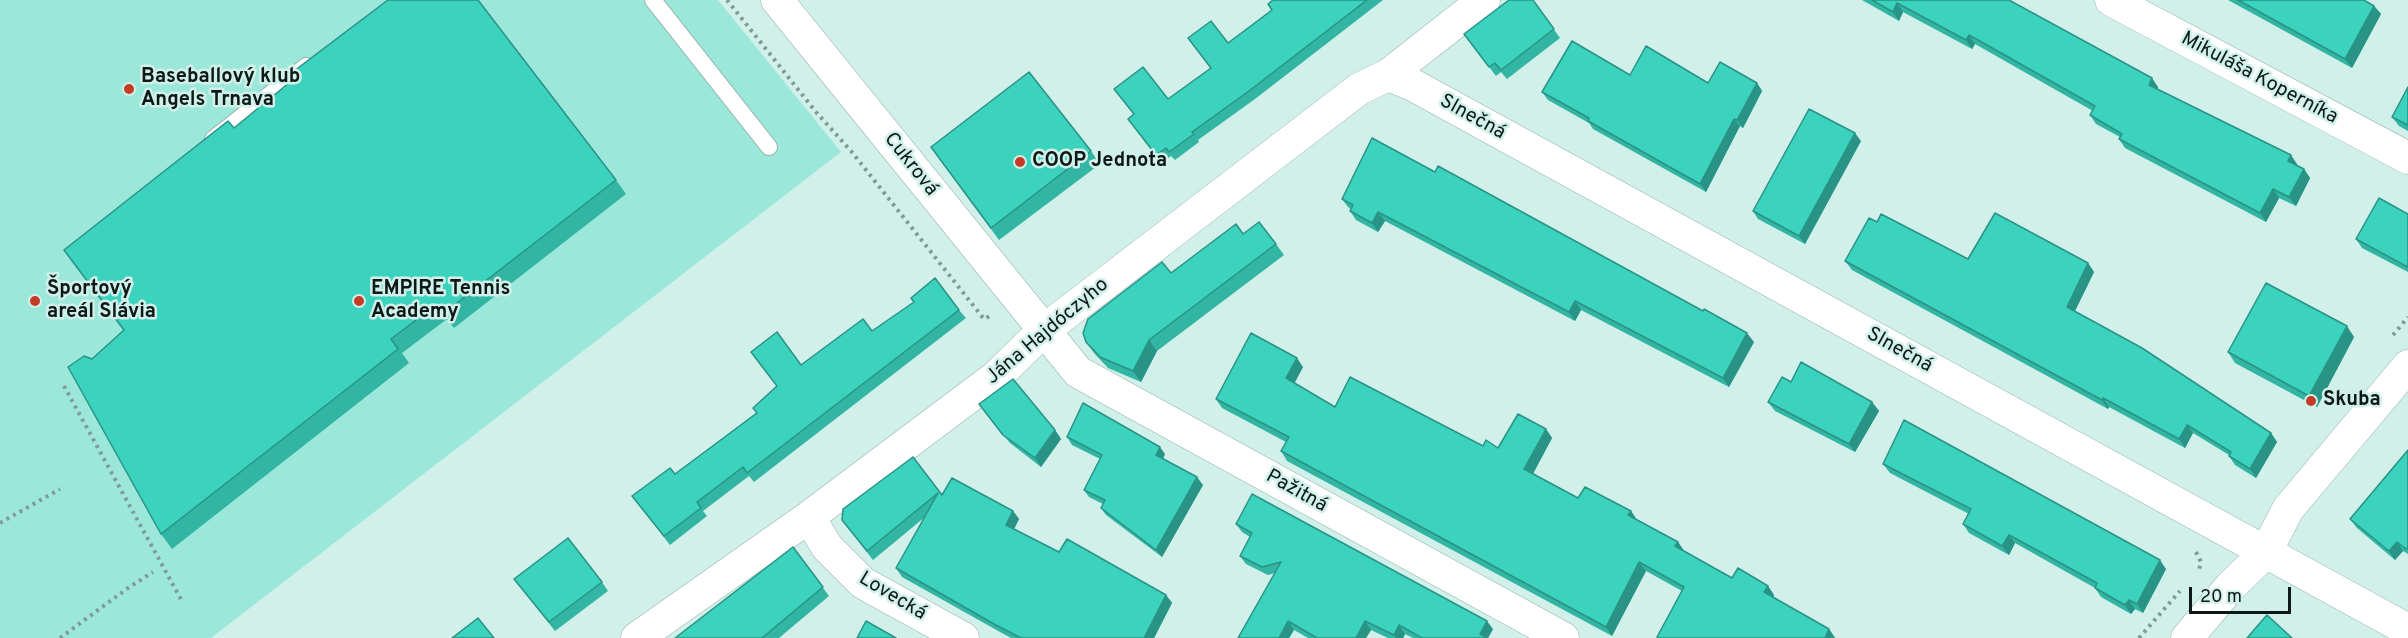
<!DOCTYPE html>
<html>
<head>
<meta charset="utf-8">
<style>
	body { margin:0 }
	#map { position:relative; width:2408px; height:638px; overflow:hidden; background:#d1f0ea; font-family:Overpass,sans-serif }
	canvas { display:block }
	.scale { position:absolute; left:2189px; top:587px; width:102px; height:27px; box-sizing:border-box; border:3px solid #0d1917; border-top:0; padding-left:8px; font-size:18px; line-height:21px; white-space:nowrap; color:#0d1917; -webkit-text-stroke:4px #d1f0ea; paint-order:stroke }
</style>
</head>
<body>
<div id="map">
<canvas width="2408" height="638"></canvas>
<div class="scale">20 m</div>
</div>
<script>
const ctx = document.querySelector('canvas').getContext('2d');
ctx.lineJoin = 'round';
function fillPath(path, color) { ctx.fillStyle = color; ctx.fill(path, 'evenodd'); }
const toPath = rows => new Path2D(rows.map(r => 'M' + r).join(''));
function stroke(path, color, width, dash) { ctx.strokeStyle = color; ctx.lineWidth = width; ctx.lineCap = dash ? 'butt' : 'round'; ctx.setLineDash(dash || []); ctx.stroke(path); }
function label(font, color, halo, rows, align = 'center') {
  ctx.font = font + ' Overpass,sans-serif'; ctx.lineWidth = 5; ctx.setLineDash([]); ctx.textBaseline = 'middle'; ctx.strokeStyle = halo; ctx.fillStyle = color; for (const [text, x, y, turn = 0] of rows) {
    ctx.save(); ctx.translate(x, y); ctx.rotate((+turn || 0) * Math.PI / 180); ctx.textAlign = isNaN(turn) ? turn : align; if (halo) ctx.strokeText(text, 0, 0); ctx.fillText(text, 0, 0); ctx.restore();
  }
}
fillPath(toPath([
	[0,0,718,0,841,152,211,638,0,638]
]), '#9be8da');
const lane = toPath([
	[653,0,769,147],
	[213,139,306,66]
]);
const street = toPath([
	[777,0,1078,372,1563,638],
	[2111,0,2408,158],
	[1388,75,1413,85,2408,630],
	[809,517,827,547,863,583,963,638],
	[637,638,809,517,997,376,1043,331,1359,89,1388,75,1484,0],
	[2187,638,2230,587,2266,552,2288,509,2408,366]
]);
stroke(lane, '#95b3ad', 18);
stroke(street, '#95b3ad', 33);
stroke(toPath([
	[727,0,816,112,851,151,984,319,990,316],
	[2393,335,2408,317],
	[64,386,183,603],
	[0,523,60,489],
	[2196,552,2201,562,2199,570],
	[60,638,128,588,153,572],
	[2139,638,2180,591]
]), '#829a95', 4, [3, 4.5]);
stroke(lane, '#fff', 16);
stroke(street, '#fff', 32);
fillPath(toPath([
	[1273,0,1383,0,1255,99,1198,140,1199,142,1175,160,1171,156,1161,163,1134,127,1134,115,1114,89,1168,99,1211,68,1188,38,1228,43,1272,10],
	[1533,0,1560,38,1507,79,1501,72,1496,76,1464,34],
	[1862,0,2009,0,2158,87,2157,89,2297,164,2297,165,2304,169,2310,178,2296,206,2279,198,2266,222,2125,148,2119,139,2120,137,2096,124,2090,115,2093,111,1975,44,1972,49,1903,12,1899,21],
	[2228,0,2364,0,2374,6,2381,14,2352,68],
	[1708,83,1757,83,1762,91,1743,128,1740,126,1706,192,1593,129,1589,123,1548,100,1542,92],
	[2408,87,2408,131,2399,126,2392,117],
	[234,128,616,180,626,194,454,328,447,319,402,353,409,363,172,549,161,534,124,331,64,250],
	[1861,141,1805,244,1758,219,1753,211],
	[1091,151,1100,164,999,240,940,160],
	[1342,199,1754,342,1729,387,1581,310,1575,321,1385,221,1378,232,1356,220,1350,211,1351,209,1348,207],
	[2408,214,2408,272,2362,248,2356,239],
	[1243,234,1276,244,1284,255,1157,351,1141,382,1108,368,1094,353,1086,342,1171,273],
	[1968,259,2088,263,2094,272,2075,311,2271,433,2277,442,2256,478,2235,465,2229,456,2229,455,2193,433,2185,448,2109,407,2108,409,1852,270,1845,261],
	[959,310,966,318,754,482,749,476,703,511,707,516,670,545,632,496,675,474,756,413,777,386,751,352,801,365,872,331],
	[2354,337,2317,407,2235,363,2228,352],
	[1303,367,1294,383,1335,407,1483,446,1498,448,1546,429,1552,438,1533,474,1578,498,1631,511,1637,520,1678,542,1684,551,1732,578,1768,586,1774,595,1773,597,1829,629,1835,638,1658,638,1657,637,1682,591,1646,571,1612,636,1287,461,1281,451,1286,442,1222,408,1216,399],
	[1791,382,1872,402,1879,411,1855,452,1775,411,1768,402],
	[979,404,1055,430,1061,439,1041,467,1010,443],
	[1067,437,1165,454,1163,459,1203,485,1162,557,1106,515,1101,508,1103,504,1089,497,1084,490,1100,459,1072,445],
	[2408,450,2408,554,2403,551,2395,560,2357,528,2350,519],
	[913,457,942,495,1013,511,1019,519,1014,529,1059,552,1166,595,1172,603,1154,638,1011,638,1000,632,902,577,896,568,925,517,873,560,842,520],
	[1883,464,2166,569,2143,613,2135,609,2131,614,2101,597,2095,588,2015,543,2009,555,1969,533,1963,524,1969,514,1890,473],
	[1236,524,1493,629,1488,638,1413,638,1405,634,1403,638,1388,638,1371,630,1366,638,1308,638,1294,630,1289,638,1275,573,1268,575,1246,564,1240,556,1250,537,1242,532],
	[793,547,829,596,779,638,675,638],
	[514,579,602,582,608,591,555,631]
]), '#33b5a3');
fillPath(toPath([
	[1897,3,1903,12,1899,21,1893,12],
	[2374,6,2381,14,2352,68,2345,59],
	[1969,35,1975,44,1972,49,1966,40],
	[2152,78,2158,87,2155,93,2149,85],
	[1757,83,1762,91,1743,128,1737,120],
	[1734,119,1740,126,1706,192,1700,184],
	[1855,133,1861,141,1805,244,1799,236],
	[2291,155,2297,164,2295,170,2288,161],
	[2304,169,2310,178,2296,206,2289,197],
	[2273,189,2279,198,2266,222,2260,213],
	[1378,212,1385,221,1378,232,1372,223],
	[2088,263,2094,272,2073,315,2067,307],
	[1575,301,1581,310,1575,321,1569,312],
	[2347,326,2354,337,2317,407,2309,396],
	[1747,333,1754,342,1729,387,1723,378],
	[1149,340,1157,351,1141,382,1133,371],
	[1297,358,1303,367,1292,388,1286,378],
	[2103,398,2109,407,2108,409,2102,400],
	[1872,402,1879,411,1855,452,1849,444],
	[2187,425,2193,433,2185,448,2179,439],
	[1546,429,1552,438,1530,479,1524,469],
	[1055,430,1061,439,1041,467,1035,458],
	[2271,433,2277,442,2256,478,2250,469],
	[1160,447,1165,454,1161,462,1156,455],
	[1197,477,1203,485,1162,557,1156,550],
	[1013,511,1019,519,1012,533,1006,525],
	[1631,511,1637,520,1628,515],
	[2009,535,2015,543,2009,555,2002,546],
	[1678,542,1684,551,1675,546],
	[2397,542,2403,551,2395,560,2389,551],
	[2160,560,2166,569,2143,613,2137,604],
	[1639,562,1646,571,1612,636,1606,627],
	[1768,586,1774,595,1771,601,1764,592],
	[1166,595,1172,603,1154,638,1144,638],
	[2129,600,2135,609,2131,614,2125,605],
	[1288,621,1294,630,1289,638,1279,638],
	[1365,621,1371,630,1366,638,1356,638],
	[1487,621,1493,629,1488,638,1483,638,1480,634],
	[1399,625,1405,634,1403,638,1396,638,1394,635],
	[1829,629,1835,638,1825,638]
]), '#299385');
const building = toPath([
	[388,0,478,0,616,180,444,313,437,304,391,339,398,349,161,534,68,367,84,356,92,359,124,330,64,250,228,121,234,128,290,82,286,77,388,0],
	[1273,0,1367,0,1249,91,1192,132,1194,134,1169,152,1166,148,1156,155,1128,119,1134,114,1114,89,1143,67,1168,99,1211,68,1188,38,1211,21,1228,43,1272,10,1268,4,1273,0],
	[1509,0,1533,0,1554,29,1501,70,1495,63,1489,67,1464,34,1509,0],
	[1872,0,2009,0,2152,78,2149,85,2291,155,2288,161,2304,169,2289,197,2273,189,2260,213,2119,139,2122,134,2090,115,2095,106,1969,35,1966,40,1897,3,1893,12,1872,0],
	[2238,0,2364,0,2374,6,2345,59,2238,0],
	[1572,41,1630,75,1646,46,1708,83,1720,62,1757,83,1737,120,1734,119,1700,184,1588,121,1589,118,1542,92,1572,41],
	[1029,72,1091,151,991,228,931,147,1029,72],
	[2408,87,2408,125,2392,117,2408,87],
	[1809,109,1855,133,1799,236,1753,211,1809,109],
	[1372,138,1435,172,1438,166,1703,311,1704,309,1747,333,1723,378,1575,301,1569,312,1378,212,1372,223,1350,211,1353,205,1342,199,1372,138],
	[2379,198,2408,214,2408,267,2356,239,2379,198],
	[1995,213,2088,263,2067,307,2142,348,2271,433,2250,469,2229,456,2231,452,2187,425,2179,439,2103,398,2102,400,1845,261,1869,218,1877,222,1881,214,1968,259,1995,213],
	[1259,222,1276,244,1149,340,1133,371,1100,357,1086,342,1083,333,1088,319,1162,262,1171,273,1236,224,1243,234,1259,222],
	[935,278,959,310,747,473,743,467,697,502,701,508,664,536,632,496,670,468,675,474,757,413,753,408,777,386,751,352,777,332,801,365,863,319,872,331,914,302,911,298,935,278],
	[2266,283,2347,326,2309,396,2228,352,2266,283],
	[1251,333,1297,358,1286,378,1335,407,1350,377,1483,446,1486,440,1498,448,1518,414,1546,429,1524,469,1578,498,1585,487,1631,511,1628,515,1678,542,1675,546,1732,578,1738,568,1768,586,1764,592,1829,629,1825,638,1659,638,1657,637,1684,587,1639,562,1606,627,1281,451,1289,437,1216,399,1251,333],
	[1801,362,1872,402,1849,444,1768,402,1782,377,1791,382,1801,362],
	[1013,379,1055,430,1035,458,1003,435,979,404,1013,379],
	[1083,403,1160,447,1156,455,1197,477,1156,550,1101,508,1105,500,1084,490,1102,455,1067,437,1083,403],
	[1904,420,2160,560,2137,604,2129,600,2125,605,2095,588,2097,583,2009,535,2002,546,1963,524,1971,509,1883,464,1904,420],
	[2408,450,2408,548,2406,549,2397,542,2389,551,2350,519,2408,450],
	[913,457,942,495,952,478,1013,511,1006,525,1059,552,1067,539,1166,595,1144,638,1021,638,994,624,896,568,938,493,867,551,842,520,843,509,913,457],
	[1252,494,1487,621,1480,634,1487,638,1422,638,1399,625,1394,635,1365,621,1356,638,1317,638,1288,621,1279,638,1238,638,1281,562,1262,567,1240,556,1252,533,1236,524,1252,494],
	[568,538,602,582,549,622,514,579,568,538],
	[793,547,823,587,762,638,675,638,793,547],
	[2267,615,2292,638,2247,638,2267,615],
	[478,618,494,638,452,638,478,618],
	[866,621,896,638,857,638,866,621]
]);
fillPath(building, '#3bd2be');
stroke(building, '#299385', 1.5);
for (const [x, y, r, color] of [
	[129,89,6,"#c63b24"],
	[1020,162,6,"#c63b24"],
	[35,301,6,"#c63b24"],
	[359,301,6,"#c63b24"],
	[2311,401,6,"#c63b24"]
]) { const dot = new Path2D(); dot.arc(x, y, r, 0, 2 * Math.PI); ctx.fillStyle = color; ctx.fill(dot); stroke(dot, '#d1f0ea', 2); }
label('bold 20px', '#0d1917', '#d1f0ea', [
	["Baseballový klub",141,78],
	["Angels Trnava",141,101],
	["COOP Jednota",1032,162],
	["Športový",47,290],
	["areál Slávia",47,313],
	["EMPIRE Tennis",371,290],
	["Academy",371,313],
	["Skuba",2323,401]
], 'left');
label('20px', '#0d1917', '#d1f0ea', [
	["Mikuláša Koperníka",2259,79,28],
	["Slnečná",1472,118,29],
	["Cukrová",910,165,52],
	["Jána Hajdóczyho",1048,332,-40],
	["Slnečná",1899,351,29],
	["Pažitná",1296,492,29],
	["Lovecká",892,597,31]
]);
</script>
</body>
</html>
